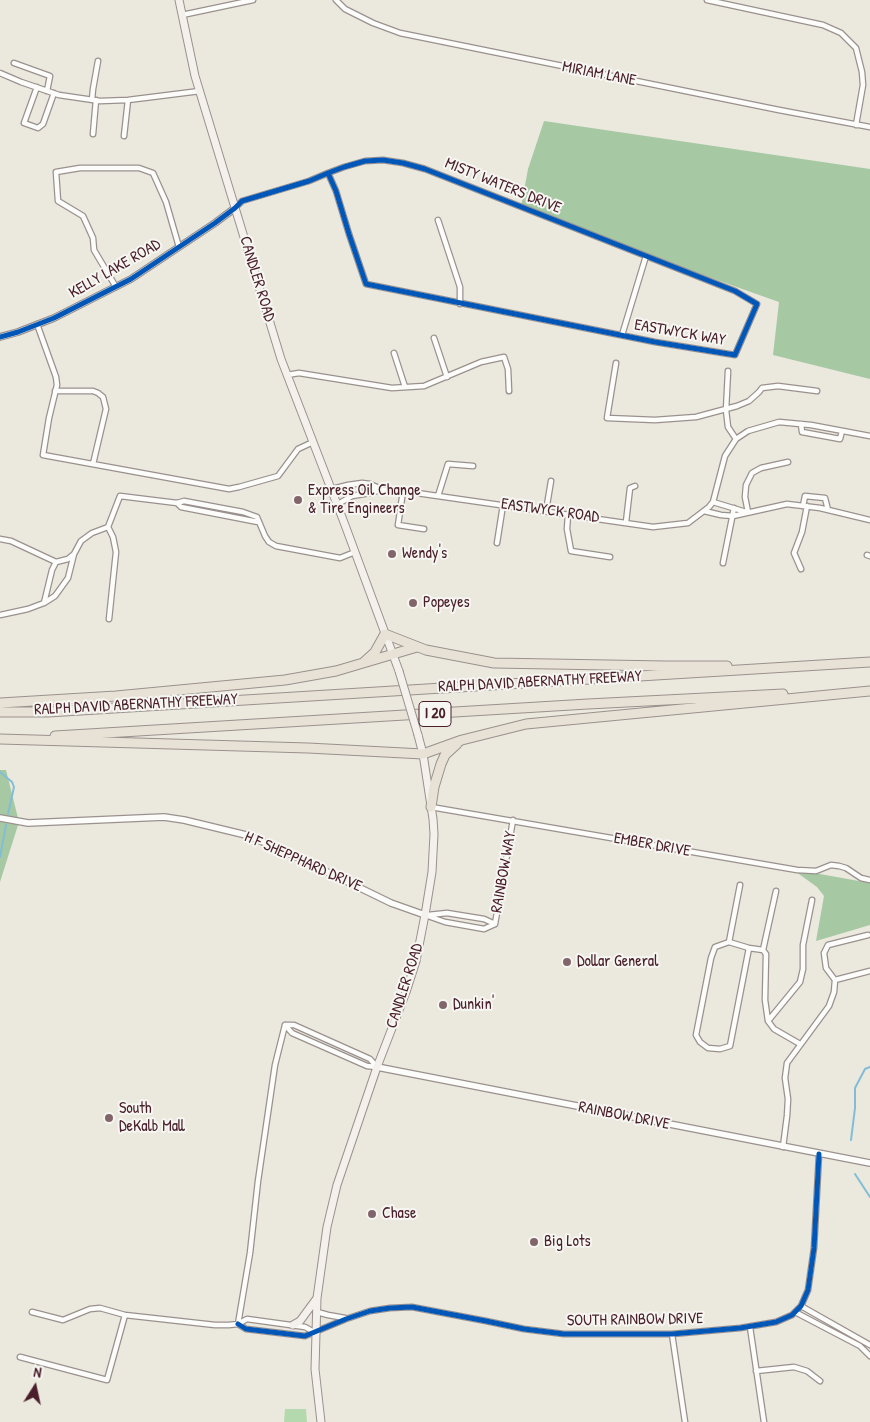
<!DOCTYPE html>
<html>
<head>
<meta charset="utf-8">
<style>
	body { margin:0 }
	#map { position:relative; width:870px; height:1422px; overflow:hidden; background:#ebe8de; font-family:"Patrick Hand",sans-serif }
	canvas { display:block }
	.north { position:absolute; left:10px; top:1362px; width:50px; height:50px; -webkit-text-stroke:4px #f6f6f2; paint-order:stroke; rotate:10deg; font-size:14px; font-weight:700; line-height:20px; text-align:center; color:#4a1f2b }
	.north::after { content:''; display:block; margin:auto; width:18px; height:22px; background:#4a1f2b; clip-path:polygon(50% 0,100% 100%,50% 72%,0 100%) }
</style>
</head>
<body>
<div id="map">
<canvas width="870" height="1422"></canvas>
<div class="north">N</div>
</div>
<script>
const ctx = document.querySelector('canvas').getContext('2d');
ctx.lineJoin = 'round';
function fillPath(path, color) { ctx.fillStyle = color; ctx.fill(path, 'evenodd'); }
const toPath = rows => new Path2D(rows.map(r => 'M' + r).join(''));
function stroke(path, color, width, dash) { ctx.strokeStyle = color; ctx.lineWidth = width; ctx.lineCap = dash ? 'butt' : 'round'; ctx.setLineDash(dash || []); ctx.stroke(path); }
function label(font, color, halo, rows, align = 'center') {
  ctx.font = font + ' "Patrick Hand",sans-serif'; ctx.lineWidth = 4; ctx.setLineDash([]); ctx.textBaseline = 'middle'; ctx.strokeStyle = halo; ctx.fillStyle = color; for (const [text, x, y, turn = 0] of rows) {
    ctx.save(); ctx.translate(x, y); ctx.rotate((+turn || 0) * Math.PI / 180); ctx.textAlign = isNaN(turn) ? turn : align; if (halo) ctx.strokeText(text, 0, 0); ctx.fillText(text, 0, 0); ctx.restore();
  }
}
fillPath(toPath([
	[285,1409,306,1409,307,1422,284,1422]
]), '#b5d9ae');
fillPath(toPath([
	[544,121,870,169,870,379,773,355,779,302,652,257,521,207,528,169],
	[0,770,6,770,19,822,0,882],
	[792,869,870,883,870,925,816,941,824,896,817,887]
]), '#a6c9a4');
stroke(toPath([
	[0,772,12,782,14,787,8,814],
	[0,857,6,825],
	[851,1140,855,1108,855,1088,865,1069,870,1067],
	[855,1174,870,1197]
]), '#81bed5', 2);
const minor = toPath([
	[336,0,345,9,373,23,400,33,779,110,870,127],
	[707,0,823,25,841,33,856,48,862,72,863,85,856,125],
	[182,15,253,0],
	[14,63,50,76,47,91],
	[0,73,21,82,59,95,100,101,128,100,200,91],
	[37,87,24,123,38,128,43,124,54,93],
	[92,100,93,89,98,61],
	[93,134,96,100],
	[124,136,128,100],
	[235,208,242,201,309,181,328,173,344,167,365,161,383,160,403,163,425,169,735,291,757,304,735,355,655,342,366,284,349,234,336,191,328,173],
	[438,220,460,287,460,304],
	[116,287,94,250,93,238,83,216,58,201,56,172,80,168,139,168,153,173,166,202,179,247],
	[37,324,56,377,57,385,49,418,43,455,229,489,239,487,278,476,298,449,313,442],
	[622,335,646,256],
	[434,338,447,377],
	[394,353,405,387],
	[616,363,607,418,655,420,696,417,737,406,749,401,759,392,762,388,778,386,817,391],
	[728,371,726,410,728,427,736,439],
	[287,375,299,373,392,388,424,386,481,362,504,357,508,369,509,391],
	[55,391,93,391,98,393,103,397,106,409,93,464],
	[801,424,802,432,840,439,842,431],
	[332,489,348,485,362,483,370,484,379,488],
	[365,489,403,491,653,527,688,523,709,507,713,502,725,456,736,439,748,431,779,422,811,425,870,436],
	[403,491,398,525,424,529],
	[438,496,448,464,473,466],
	[713,502,746,512],
	[177,503,181,507,258,522],
	[338,504,352,496,370,493,377,491],
	[803,506,805,496,825,498,828,510],
	[546,511,551,481],
	[704,511,721,515,733,516,787,504,820,508,870,520],
	[748,512,745,497,746,485,752,473,761,468,788,462],
	[568,514,567,529,571,551,610,557],
	[626,522,630,488,635,486],
	[108,527,113,537,116,552,109,619],
	[0,539,11,541,56,562],
	[497,543,503,505],
	[867,555,870,556],
	[723,563,734,508],
	[801,569,794,553,802,532,807,506],
	[44,603,52,570,56,562,68,559,74,554,81,541,92,533,108,527,120,496,177,503,184,501,243,512,257,517,265,536,269,542,276,546,340,558,355,552],
	[0,615,28,609,44,603,55,596,68,578,74,554],
	[431,807,797,870,816,871,831,865,839,866,846,868,861,878,870,880],
	[740,885,729,942,715,947,711,958,696,1035,700,1042,708,1048,720,1049,730,1046,749,948],
	[425,915,445,922,484,929,495,924],
	[428,915,447,913,484,919,495,924],
	[495,924,513,820],
	[729,942,749,948,763,950,766,954,765,1000,768,1021,774,1029,800,1044],
	[763,950,776,891],
	[835,980,870,971],
	[768,1021,800,982,803,969,803,945,812,900],
	[285,1025,294,1025,370,1059,377,1067],
	[285,1025,292,1033,367,1066,377,1067],
	[783,1147,787,1116,788,1099,785,1078,787,1063,829,1006,834,992,835,980,826,968,824,953,828,945,868,935],
	[801,1306,870,1345],
	[32,1312,63,1320,90,1309,100,1308,125,1315,215,1325,229,1325,238,1324,247,1319,305,1327,316,1333],
	[317,1312,328,1315,345,1318],
	[795,1312,860,1346,870,1356],
	[238,1324,246,1329,305,1336,346,1319,370,1311,390,1308,412,1307,486,1321,524,1329,564,1334,672,1334,740,1328,776,1322,792,1315,801,1306,808,1290,814,1248,819,1154],
	[238,1324,250,1253,258,1181,275,1065,285,1025],
	[750,1327,764,1422],
	[672,1334,685,1422],
	[20,1357,107,1380,125,1315],
	[756,1371,794,1367,807,1371,820,1381]
]);
const tertiary = toPath([
	[0,337,18,332,54,318,131,279,215,223,235,208],
	[0,818,28,823,164,817,184,820,246,835,278,848,391,903,425,915],
	[377,1067,870,1163]
]);
const secondary = toPath([
	[179,0,195,76,281,359,345,525,399,671],
	[293,1325,300,1321,317,1298],
	[321,1422,315,1369,317,1298,327,1227,337,1185,377,1067,406,992,416,961,425,915,432,872,434,834,433,819,423,754,418,735]
]);
const motorway = toPath([
	[364,662,375,652,385,634,426,650,494,663,665,666,727,666],
	[0,703,116,696,285,680,336,671,417,647],
	[0,712,48,712,870,662],
	[55,736,588,704,783,694],
	[0,739,308,748,423,754,462,740,526,724,870,691],
	[431,807,434,787,441,764,445,755,457,744]
]);
stroke(minor, '#9a918e', 7);
stroke(tertiary, '#9a918e', 8);
stroke(secondary, '#9a918e', 9);
stroke(motorway, '#9a918e', 11);
stroke(minor, '#fcfcfa', 4.5);
stroke(tertiary, '#fcfcfa', 5.5);
stroke(secondary, '#f4f1ec', 7);
stroke(motorway, '#e8e2d6', 9);
const secondaryBridge = toPath([
	[399,671,418,735]
]);
stroke(secondaryBridge, '#9a918e', 9, []);
stroke(secondaryBridge, '#f4f1ec', 7);
stroke(toPath([
	[0,337,18,332,54,318,131,279,215,223,235,208,242,201,309,181,328,173,344,167,365,161,383,160,403,163,425,169,735,291,757,304,735,355,655,342,366,284,349,234,336,191,328,173],
	[238,1324,246,1329,305,1336,346,1319,370,1311,390,1308,412,1307,486,1321,524,1329,564,1334,672,1334,740,1328,776,1322,792,1315,801,1306,808,1290,814,1248,819,1154]
]), '#0057b8', 5);
for (const [x, y, r, color] of [
	[298,500,5,"#82656a"],
	[392,554,5,"#82656a"],
	[413,603,5,"#82656a"],
	[567,962,5,"#82656a"],
	[443,1005,5,"#82656a"],
	[109,1118,5,"#82656a"],
	[372,1214,5,"#82656a"],
	[534,1242,5,"#82656a"]
]) { const dot = new Path2D(); dot.arc(x, y, r, 0, 2 * Math.PI); ctx.fillStyle = color; ctx.fill(dot); stroke(dot, '#f6f6f2', 2); }
for (const [x, y, w] of [
	[435,714,32]
]) { const box = new Path2D(); box.roundRect(x - w / 2, y - 12.5, w, 25, 4); ctx.fillStyle = '#f6f6f2'; ctx.fill(box); stroke(box, '#4a1f2b', 1); }
label('bold 15px', '#4a1f2b', null, [
	["I 20",435,714]
]);
label('16px', '#4a1f2b', '#f6f6f2', [
	["MIRIAM LANE",599,74,11],
	["MISTY WATERS DRIVE",503,186,22],
	["KELLY LAKE ROAD",115,269,-30],
	["CANDLER ROAD",257,279,73],
	["EASTWYCK WAY",680,333,10],
	["EASTWYCK ROAD",550,511,8],
	["RALPH DAVID ABERNATHY FREEWAY",540,682,-3],
	["RALPH DAVID ABERNATHY FREEWAY",136,705,-3],
	["EMBER DRIVE",652,845,10],
	["H F SHEPPHARD DRIVE",303,862,24],
	["RAINBOW WAY",504,872,-80],
	["CANDLER ROAD",405,986,-72],
	["RAINBOW DRIVE",624,1116,11],
	["SOUTH RAINBOW DRIVE",635,1320,-1]
]);
label('16px', '#4a1f2b', '#f6f6f2', [
	["Express Oil Change",308,491],
	["& Tire Engineers",308,509],
	["Wendy's",402,554],
	["Popeyes",423,603],
	["Dollar General",577,962],
	["Dunkin'",453,1005],
	["South",119,1109],
	["DeKalb Mall",119,1127],
	["Chase",382,1214],
	["Big Lots",544,1242]
], 'left');
</script>
</body>
</html>
